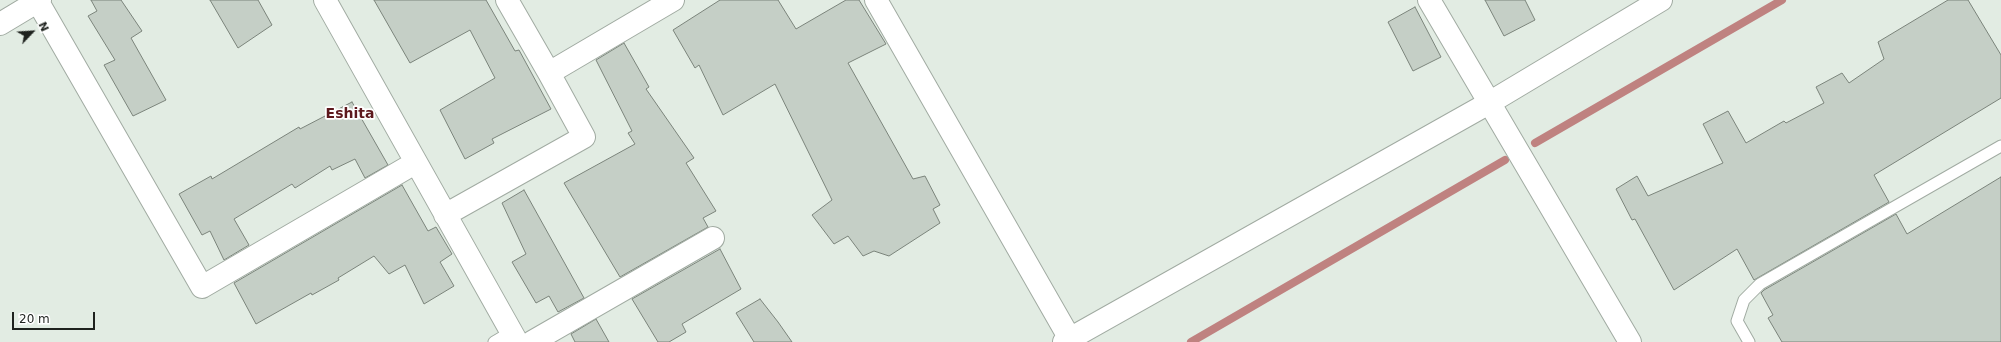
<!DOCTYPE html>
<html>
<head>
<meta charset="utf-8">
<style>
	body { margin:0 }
	#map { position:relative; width:2001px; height:342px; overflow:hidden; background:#e2ece3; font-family:"DejaVu Sans",sans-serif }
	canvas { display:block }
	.north { position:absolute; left:12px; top:12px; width:40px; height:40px; -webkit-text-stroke:3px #fff; paint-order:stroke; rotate:65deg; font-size:11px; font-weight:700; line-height:16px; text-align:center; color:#1e221e }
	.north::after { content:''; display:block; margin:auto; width:14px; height:18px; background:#1e221e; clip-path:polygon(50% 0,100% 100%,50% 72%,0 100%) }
	.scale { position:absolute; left:12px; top:312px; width:83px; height:18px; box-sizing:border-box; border:2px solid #1e221e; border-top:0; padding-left:5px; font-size:12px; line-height:14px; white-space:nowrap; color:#1e221e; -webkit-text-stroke:3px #fff; paint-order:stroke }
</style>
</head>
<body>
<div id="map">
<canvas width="2001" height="342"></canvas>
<div class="north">N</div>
<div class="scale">20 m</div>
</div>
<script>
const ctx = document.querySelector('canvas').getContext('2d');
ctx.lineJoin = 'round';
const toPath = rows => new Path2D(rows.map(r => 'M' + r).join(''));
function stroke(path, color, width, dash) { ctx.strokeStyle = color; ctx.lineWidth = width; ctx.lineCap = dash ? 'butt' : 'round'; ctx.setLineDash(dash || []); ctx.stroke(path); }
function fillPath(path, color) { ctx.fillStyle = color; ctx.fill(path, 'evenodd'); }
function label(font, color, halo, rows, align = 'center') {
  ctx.font = font + ' "DejaVu Sans",sans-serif'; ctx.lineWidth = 3.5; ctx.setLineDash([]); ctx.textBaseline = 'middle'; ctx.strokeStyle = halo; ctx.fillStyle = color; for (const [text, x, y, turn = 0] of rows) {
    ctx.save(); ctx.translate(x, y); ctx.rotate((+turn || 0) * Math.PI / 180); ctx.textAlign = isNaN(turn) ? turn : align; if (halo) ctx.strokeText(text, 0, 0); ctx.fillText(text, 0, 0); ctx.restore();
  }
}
stroke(toPath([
	[1535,143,1782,0],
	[1191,342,1505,160]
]), '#bf8280', 8);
const building = toPath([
	[91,0,121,0,142,31,131,38,166,100,133,116,104,65,115,60,88,16,97,11,91,0],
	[210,0,258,0,272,25,238,48,210,0],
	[374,0,486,0,515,51,519,50,551,109,492,139,494,143,465,159,440,110,495,78,470,30,410,63,374,0],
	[720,0,778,0,796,29,846,0,859,0,886,44,848,63,913,179,925,176,940,205,933,209,940,223,889,256,874,251,863,256,848,236,834,244,812,215,832,200,775,84,723,115,699,65,695,68,673,30,720,0],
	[1485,0,1525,0,1535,20,1504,36,1485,0],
	[1948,0,1968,0,2001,55,2001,98,1874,175,1889,202,1754,280,1737,249,1674,290,1635,219,1632,220,1616,189,1637,176,1648,196,1723,163,1703,124,1728,111,1746,143,1784,121,1786,123,1824,103,1816,87,1842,73,1849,83,1884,59,1878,42,1948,0],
	[1415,7,1441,57,1413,71,1388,22,1415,7],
	[624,43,649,87,646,89,694,158,686,163,716,211,703,218,708,227,620,277,564,183,635,144,628,133,632,131,596,60,624,43],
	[352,102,388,165,365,178,355,159,332,170,330,166,295,188,292,184,234,219,249,245,224,260,210,231,202,235,179,194,211,176,212,179,299,127,300,129,352,102],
	[2001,177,2001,342,1782,342,1768,318,1773,315,1761,293,1764,290,1896,214,1907,234,2001,177],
	[402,185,428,231,436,227,452,254,440,262,454,286,424,304,405,265,389,274,374,256,338,278,339,280,312,295,311,293,256,324,234,283,402,185],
	[524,190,584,298,558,312,549,296,536,303,512,262,526,254,502,203,524,190],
	[720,249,741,289,682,324,686,332,669,342,658,342,632,299,720,249],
	[760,299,778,322,792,342,754,342,736,313,760,299],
	[596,319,609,342,575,342,571,334,596,319]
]);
fillPath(building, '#c5cfc6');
stroke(building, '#7b847b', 1);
const service = toPath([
	[494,342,511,332],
	[1749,342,1737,321,1744,300,1760,284,2001,146]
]);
const minor = toPath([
	[325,0,517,342],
	[507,0,549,73,673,0],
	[876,0,1070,339],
	[1429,0,1630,342],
	[38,2,202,287,415,163],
	[0,24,40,0],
	[445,215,584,137,549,73],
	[532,342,713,238]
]);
const tertiary = toPath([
	[1064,342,1489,103,1661,0]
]);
stroke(service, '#a1aba2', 13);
stroke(minor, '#a1aba2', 24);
stroke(tertiary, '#a1aba2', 24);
stroke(service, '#fff', 11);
stroke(minor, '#fff', 22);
stroke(tertiary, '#fff', 22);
label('bold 14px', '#5d181d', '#fff', [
	["Eshita",350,114]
]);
</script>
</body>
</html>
